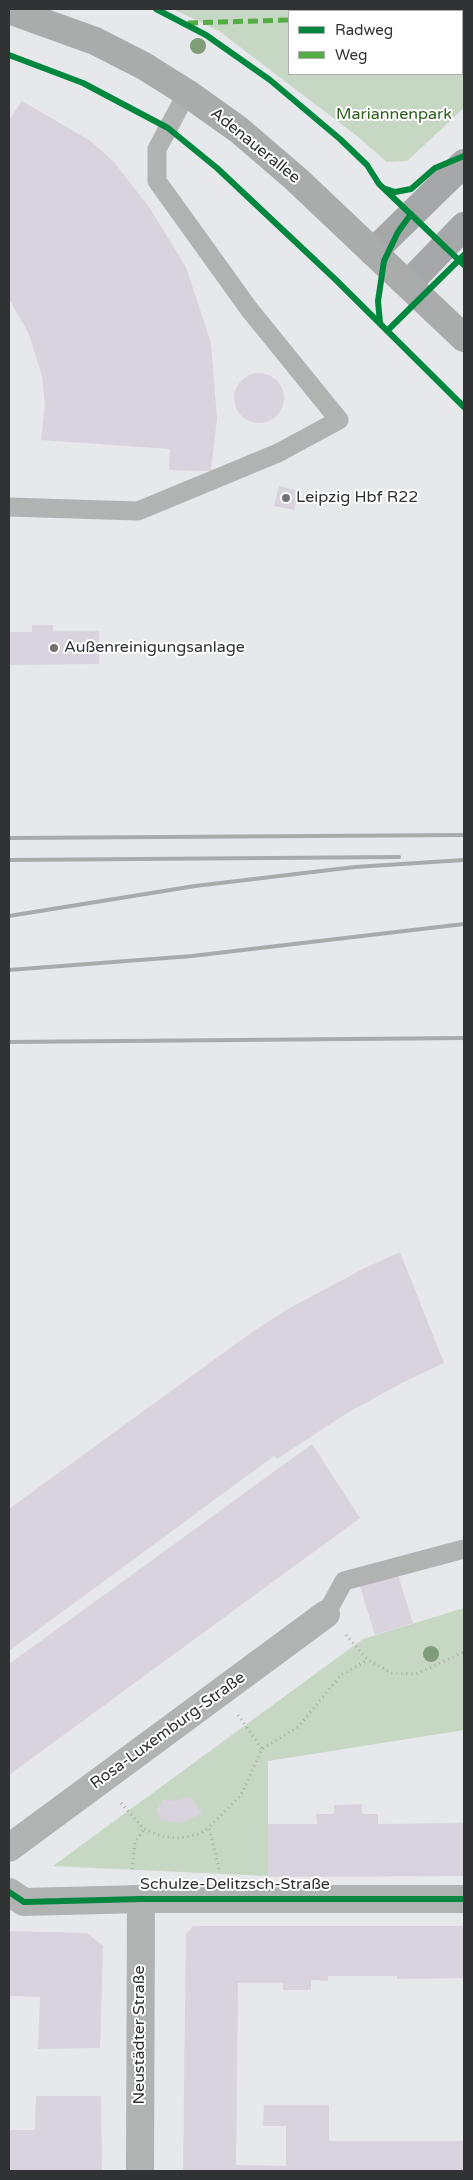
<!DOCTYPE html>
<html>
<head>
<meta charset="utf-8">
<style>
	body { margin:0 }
	#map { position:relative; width:473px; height:2180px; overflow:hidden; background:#e6e8eb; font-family:"Varela Round",sans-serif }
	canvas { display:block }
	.frame { position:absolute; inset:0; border:10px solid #313234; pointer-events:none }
	.legend { position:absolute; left:288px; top:10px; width:175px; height:65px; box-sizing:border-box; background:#fff; border:1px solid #adadae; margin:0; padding:6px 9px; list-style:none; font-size:15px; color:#313234 }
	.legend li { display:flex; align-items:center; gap:10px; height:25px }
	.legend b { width:25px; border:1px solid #adadae }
</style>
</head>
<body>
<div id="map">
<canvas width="473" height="2180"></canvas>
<div class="frame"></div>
<ul class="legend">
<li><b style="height:6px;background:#00873e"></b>Radweg</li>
<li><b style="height:6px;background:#54ac45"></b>Weg</li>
</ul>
</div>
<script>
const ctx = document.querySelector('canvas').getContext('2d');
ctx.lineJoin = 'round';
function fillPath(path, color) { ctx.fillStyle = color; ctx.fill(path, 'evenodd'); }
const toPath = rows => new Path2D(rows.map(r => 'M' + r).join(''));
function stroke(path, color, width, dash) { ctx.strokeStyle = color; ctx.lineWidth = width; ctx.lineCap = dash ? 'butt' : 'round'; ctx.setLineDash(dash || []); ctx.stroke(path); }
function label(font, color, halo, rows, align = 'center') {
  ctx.font = font + ' "Varela Round",sans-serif'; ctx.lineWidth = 4; ctx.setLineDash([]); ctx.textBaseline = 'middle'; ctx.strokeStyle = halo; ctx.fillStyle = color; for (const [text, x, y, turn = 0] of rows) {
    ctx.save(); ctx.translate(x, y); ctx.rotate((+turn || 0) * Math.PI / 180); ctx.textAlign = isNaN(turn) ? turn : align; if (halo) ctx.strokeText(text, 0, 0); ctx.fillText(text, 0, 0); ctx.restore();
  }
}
fillPath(toPath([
	[173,9,464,9,464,108,407,161,387,162,357,136,219,31],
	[289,11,462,11,462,74,289,74],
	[464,1608,464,1730,268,1761,268,1876,53,1866,363,1639]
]), '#c6d7c3');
fillPath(toPath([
	[22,101,89,140,113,161,149,207,186,267,211,343,217,418,211,471,169,470,170,449,41,440,45,405,42,376,29,334,9,299,9,120],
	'234 398a25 25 0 1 1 50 0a25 25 0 1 1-50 0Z',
	[279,486,299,491,294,510,274,506],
	[32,625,53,625,53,631,99,631,99,664,9,665,9,632,32,632],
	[400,1252,444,1363,404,1382,347,1413,277,1459,274,1456,9,1651,9,1509,255,1330,288,1309,363,1269],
	[312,1444,360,1518,9,1775,9,1664],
	[398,1575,413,1623,375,1635,360,1586],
	[191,1797,202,1814,180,1823,160,1820,157,1809,164,1799,173,1801],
	[362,1804,362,1814,378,1814,378,1824,464,1823,464,1876,268,1877,268,1824,317,1824,316,1814,334,1814,334,1805],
	[193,1926,464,1926,464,1978,397,1979,397,1976,328,1976,328,1981,311,1980,311,1990,283,1990,283,1983,238,1983,236,2165,286,2166,286,2126,263,2126,264,2105,329,2105,329,2141,464,2141,464,2171,183,2171,186,1934],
	[9,1931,87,1933,103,1946,100,2048,38,2049,40,1997,9,1996],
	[36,2096,101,2096,102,2171,9,2171,9,2130,35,2130]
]), '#d9d3de');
stroke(toPath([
	[346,1635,368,1660,392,1673,416,1674,464,1652],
	[238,1715,262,1749],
	[121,1803,144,1829,164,1837,180,1838,199,1834,209,1827],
	[132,1869,135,1842,144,1829],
	[219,1869,209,1827,241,1795,262,1749,298,1727,341,1675,368,1660]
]), '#aaa', 3, [1, 4]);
stroke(toPath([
	[9,507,138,511,278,453,339,420,249,309,157,181,157,149,187,93],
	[326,1614,344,1581,464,1549]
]), '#b1b2b2', 19);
stroke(toPath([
	[9,1848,326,1614],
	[9,1892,24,1902,141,1899,464,1899],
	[140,2171,141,1899]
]), '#b1b2b2', 28);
stroke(toPath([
	[373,252,464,163],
	[408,284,464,226]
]), '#a6a7a8', 28);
stroke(toPath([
	[9,10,95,41,144,66,187,93,239,130,296,179,464,338]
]), '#aaabab', 28);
stroke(toPath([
	[9,838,464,835],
	[9,860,399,857],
	[9,916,195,886,355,867,464,860],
	[9,970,192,956,464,924],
	[9,1042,464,1038]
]), '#a9aaaa', 4);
stroke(toPath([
	[462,16,464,16],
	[188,23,289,20]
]), '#54ac45', 5, [10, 5]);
stroke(toPath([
	[156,9,206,35,270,80,340,139,367,165,379,184,464,265],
	[9,55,83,83,168,128,217,168,336,280,464,407],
	[386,189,395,192,411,189,435,168,464,156],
	[380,323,378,301,384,261,398,232,411,214],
	[387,331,464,255],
	[9,1892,24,1902,141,1899,464,1899]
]), '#00873e', 6);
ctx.fillStyle = '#809d7a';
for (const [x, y] of [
	[198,46],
	[431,1654]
]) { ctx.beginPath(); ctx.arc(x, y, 8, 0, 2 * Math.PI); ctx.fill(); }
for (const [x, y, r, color] of [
	[286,498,5,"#707274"],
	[54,648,5,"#707274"]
]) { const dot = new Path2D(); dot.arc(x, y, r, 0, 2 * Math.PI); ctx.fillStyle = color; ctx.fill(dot); stroke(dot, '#fff', 2); }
label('16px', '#2c5f1e', '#fff', [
	["Mariannenpark",394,115]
]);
label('16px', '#313234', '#fff', [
	["Adenauerallee",255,146,39],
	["Rosa-Luxemburg-Straße",168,1731,-36],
	["Schulze-Delitzsch-Straße",235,1885],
	["Neustädter Straße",140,2035,-90]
]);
label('16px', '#313234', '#fff', [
	["Leipzig Hbf R22",296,498],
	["Außenreinigungsanlage",64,648]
], 'left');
</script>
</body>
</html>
